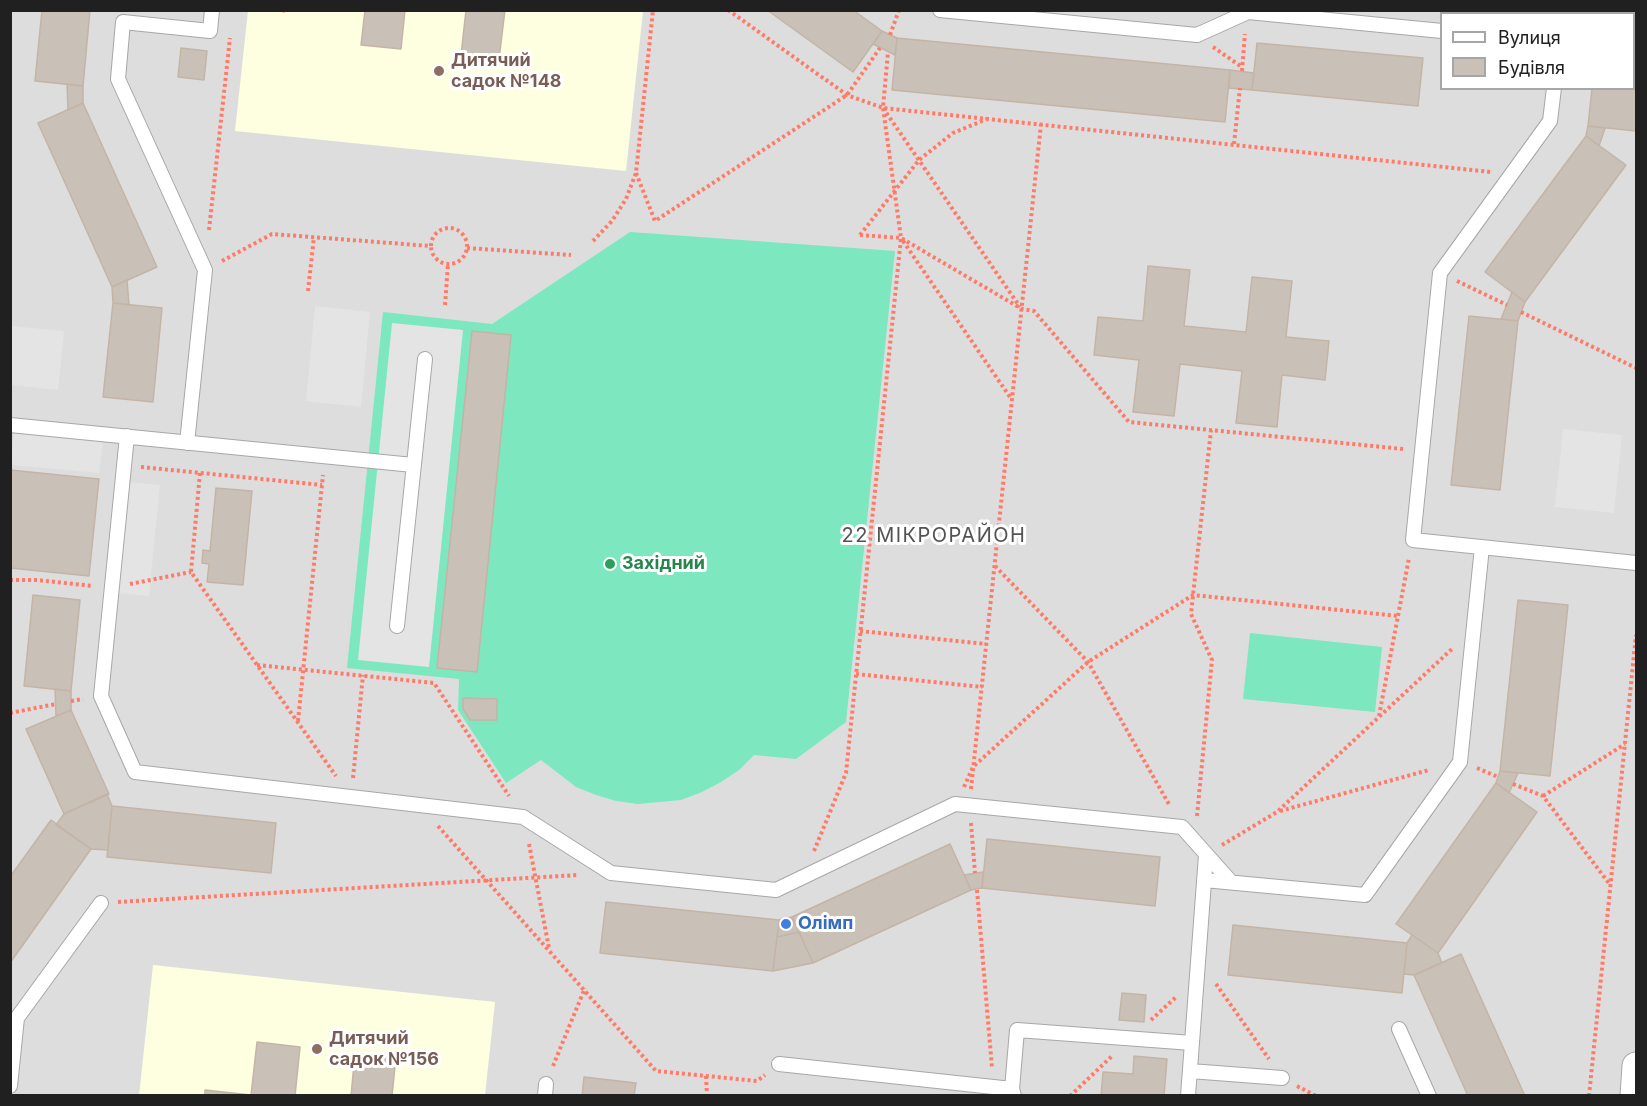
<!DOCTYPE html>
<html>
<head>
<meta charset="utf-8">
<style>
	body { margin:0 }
	#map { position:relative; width:1647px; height:1106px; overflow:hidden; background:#f1ede5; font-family:Inter,sans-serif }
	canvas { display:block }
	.frame { position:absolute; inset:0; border:12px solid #202020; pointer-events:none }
	.legend { position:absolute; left:1440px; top:12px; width:195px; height:78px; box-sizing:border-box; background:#fff; border:2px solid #a6a6a6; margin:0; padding:8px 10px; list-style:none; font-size:18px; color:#202020 }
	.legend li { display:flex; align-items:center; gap:12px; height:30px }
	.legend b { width:30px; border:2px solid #a6a6a6 }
</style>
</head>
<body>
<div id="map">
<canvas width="1647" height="1106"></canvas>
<div class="frame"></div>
<ul class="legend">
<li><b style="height:8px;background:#fff"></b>Вулиця</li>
<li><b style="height:16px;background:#c9c0b8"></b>Будівля</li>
</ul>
</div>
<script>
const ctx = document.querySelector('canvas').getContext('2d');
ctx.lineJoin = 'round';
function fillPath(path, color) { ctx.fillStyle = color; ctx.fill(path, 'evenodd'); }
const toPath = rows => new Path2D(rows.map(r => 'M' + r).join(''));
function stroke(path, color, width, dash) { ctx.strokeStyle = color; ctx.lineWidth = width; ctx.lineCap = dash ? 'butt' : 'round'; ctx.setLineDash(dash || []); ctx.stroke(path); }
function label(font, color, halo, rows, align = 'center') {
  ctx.font = font + ' Inter,sans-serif'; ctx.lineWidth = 6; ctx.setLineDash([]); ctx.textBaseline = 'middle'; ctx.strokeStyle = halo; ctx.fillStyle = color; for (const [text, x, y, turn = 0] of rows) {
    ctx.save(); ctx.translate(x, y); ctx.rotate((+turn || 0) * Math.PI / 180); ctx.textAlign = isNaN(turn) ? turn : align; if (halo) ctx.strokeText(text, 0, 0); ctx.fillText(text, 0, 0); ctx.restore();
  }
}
fillPath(toPath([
	[11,11,1636,11,1636,1095,11,1095],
	[1442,14,1634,14,1634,88,1442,88]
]), '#dedddd');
fillPath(toPath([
	[248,11,643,11,626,171,235,131],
	[153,965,495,1002,485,1095,139,1096]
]), '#feffe0');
fillPath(toPath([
	[630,232,895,251,846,722,796,759,754,755,739,770,721,782,702,792,681,800,638,804,616,801,596,795,576,787,541,760,506,783,458,710,459,679,347,668,383,312,492,324],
	[1250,633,1382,647,1375,712,1243,699]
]), '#7de7c0');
fillPath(toPath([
	[315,306,370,312,361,407,306,401],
	[392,323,463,330,429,667,358,660],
	[11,326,64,331,58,390,11,385],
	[1563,429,1622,435,1614,513,1555,507],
	[14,431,103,440,99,473,11,465],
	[128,482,160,485,149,596,117,593]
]), '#e4e4e4');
const building = toPath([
	[42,10,90,10,83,86,35,81,42,10],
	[365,10,405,10,401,49,361,45,365,10],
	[466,10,505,10,499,59,461,55,466,10],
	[767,10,853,10,882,31,853,72,767,10],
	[1600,10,1636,10,1636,131,1588,126,1592,88,1634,88,1634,14,1600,14,1600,10],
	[882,31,897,38,895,55,873,44,882,31],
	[897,38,1230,70,1225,122,892,90,897,38],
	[1257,43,1423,58,1418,106,1252,90,1257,43],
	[181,48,207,51,204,80,178,77,181,48],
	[1230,70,1254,73,1252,90,1229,88,1230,70],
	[67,84,83,86,83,103,68,110,67,84],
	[83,103,157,267,112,287,38,123,83,103],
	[1588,126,1605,128,1599,146,1586,136,1588,126],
	[1586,136,1626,165,1525,302,1485,272,1586,136],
	[1148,266,1190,270,1184,326,1246,332,1252,277,1292,281,1286,337,1329,341,1325,380,1282,375,1277,427,1236,423,1242,371,1180,364,1174,416,1133,412,1139,360,1094,355,1098,317,1143,321,1148,266],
	[127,280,129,305,113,303,112,287,127,280],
	[1512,292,1525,302,1518,321,1501,319,1512,292],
	[113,303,162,308,153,402,103,397,113,303],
	[1469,316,1518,321,1500,490,1451,485,1469,316],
	[472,331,511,335,477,672,437,668,472,331],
	[10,470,99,479,89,576,10,568,10,470],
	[216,488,252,491,243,585,207,582,209,564,202,563,203,550,210,551,216,488],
	[33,595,80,600,71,691,24,686,33,595],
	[1518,600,1568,605,1550,776,1500,771,1518,600],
	[55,689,71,691,71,710,56,716,55,689],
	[463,698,497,699,497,720,470,720,463,709,463,698],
	[71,710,109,794,64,814,26,729,71,710],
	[1500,771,1518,773,1509,793,1496,783,1500,771],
	[1496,783,1537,812,1438,953,1396,924,1496,783],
	[107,794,112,806,108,850,91,849,56,825,64,814,107,794],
	[112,806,276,823,271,873,107,857,112,806],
	[51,820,91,849,10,963,10,877,51,820],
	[987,839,1160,857,1155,906,982,888,987,839],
	[950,844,971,890,813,963,792,917,950,844],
	[983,872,982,888,971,890,964,875,983,872],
	[606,902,779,920,773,971,600,953,606,902],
	[792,917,799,932,777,937,779,920,792,917],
	[1233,925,1407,943,1402,993,1228,975,1233,925],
	[799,932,813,963,773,971,777,937,799,932],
	[1412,935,1438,953,1442,963,1414,975,1404,974,1407,943,1412,935],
	[1461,954,1525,1096,1468,1096,1414,975,1461,954],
	[1122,993,1146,995,1144,1022,1119,1020,1122,993],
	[257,1042,300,1047,295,1096,205,1096,205,1090,251,1095,257,1042],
	[355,1053,396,1057,392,1096,351,1096,355,1053],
	[1134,1056,1167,1059,1164,1096,1101,1096,1103,1072,1133,1074,1134,1056],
	[584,1077,636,1083,634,1096,582,1096,584,1077]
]);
fillPath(building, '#c9c0b8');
stroke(building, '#c4b4a6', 1.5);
const service = toPath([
	[940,10,1197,35,1248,12,1442,31],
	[1562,14,1562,10],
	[1554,88,1550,121,1440,273,1413,540,1636,563],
	[10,425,413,465],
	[127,436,101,696,135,772,523,817,611,873,776,890,955,804,1182,827,1231,882],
	[187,443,205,270,118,79,123,22,210,31,212,10],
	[397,626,425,359],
	[1204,880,1365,895,1460,762,1482,547],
	[1399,1029,1429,1096],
	[779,1064,1012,1089],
	[1190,1071,1282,1078],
	[10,1086,17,1018,101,903],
	[545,1096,546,1084],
	[1014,1096,1012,1089,1017,1030,1192,1043],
	[1188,1096,1206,855]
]);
const minor = toPath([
	[1634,1096,1636,1066]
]);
stroke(service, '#a7a7a7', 16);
stroke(minor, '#a7a7a7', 29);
stroke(toPath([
	[282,10,286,11],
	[728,10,847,95,883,108,1491,172],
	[890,35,899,10],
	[1213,47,1242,67],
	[1242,71,1245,34],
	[883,108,1020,307],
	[1234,144,1240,88],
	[636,173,655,221,847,95,880,48],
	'431 246a18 18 0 1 1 36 0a18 18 0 1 1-36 0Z',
	[209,230,230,38],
	[860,235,901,238,1022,309,1034,311,1129,422,1403,449],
	[860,235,919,160,953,133,987,119],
	[593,241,612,221,626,199,636,173,653,10],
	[903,241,1012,400],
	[467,248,571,255],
	[222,261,272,234,430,246],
	[1457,281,1507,305],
	[308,291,314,237],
	[445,305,448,264],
	[1521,312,1636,368],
	[141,467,322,485],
	[200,473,191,572,336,776],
	[995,566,1088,662,1170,806],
	[10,580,37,580,93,586],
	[130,584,191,572],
	[860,631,986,644],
	[257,665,434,683,509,796],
	[856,674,982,687],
	[71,701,83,699],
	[10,713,56,704],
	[1379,716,1409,558],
	[298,721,323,475],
	[1477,768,1498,777],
	[353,778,363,675],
	[1513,784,1543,796,1611,886],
	[964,787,973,767,1088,662,1193,595,1398,616],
	[971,789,1041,124],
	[1543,796,1625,744],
	[1280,811,1429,770],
	[1197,816,1212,660,1191,614,1211,430],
	[971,823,975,873],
	[438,826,656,1071,757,1081,765,1075],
	[529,844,549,948],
	[1222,845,1277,812,1453,648],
	[814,851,846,773,901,238,883,108,888,52],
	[977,890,992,1068],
	[118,902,578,875],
	[1216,984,1269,1059],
	[1151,1020,1176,997],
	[553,1066,585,988],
	[706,1076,707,1096],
	[1297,1086,1316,1096],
	[1070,1096,1112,1056],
	[1589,1096,1636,635]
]), '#ff7b68', 4, [3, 3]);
stroke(service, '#fff', 14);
stroke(minor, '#fff', 27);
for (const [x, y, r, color] of [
	[439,71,6,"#8d6e63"],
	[610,564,6,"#2e9e5b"],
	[786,924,6,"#3f7fe0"],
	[317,1049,6,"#8d6e63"]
]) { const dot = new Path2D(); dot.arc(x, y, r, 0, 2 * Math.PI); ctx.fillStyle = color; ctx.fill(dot); stroke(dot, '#fff', 2); }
label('bold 18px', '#785e54', '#fff', [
	["Дитячий",451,61],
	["садок №148",451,82],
	["Дитячий",329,1039],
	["садок №156",329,1060]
], 'left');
label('bold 18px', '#27864d', '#fff', [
	["Західний",622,564]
], 'left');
label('bold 18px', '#366cbe', '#fff', [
	["Олімп",798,924]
], 'left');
ctx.letterSpacing = '1.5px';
label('20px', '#535353', '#fff', [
	["22 МІКРОРАЙОН",934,536]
]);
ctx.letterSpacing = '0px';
</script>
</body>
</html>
